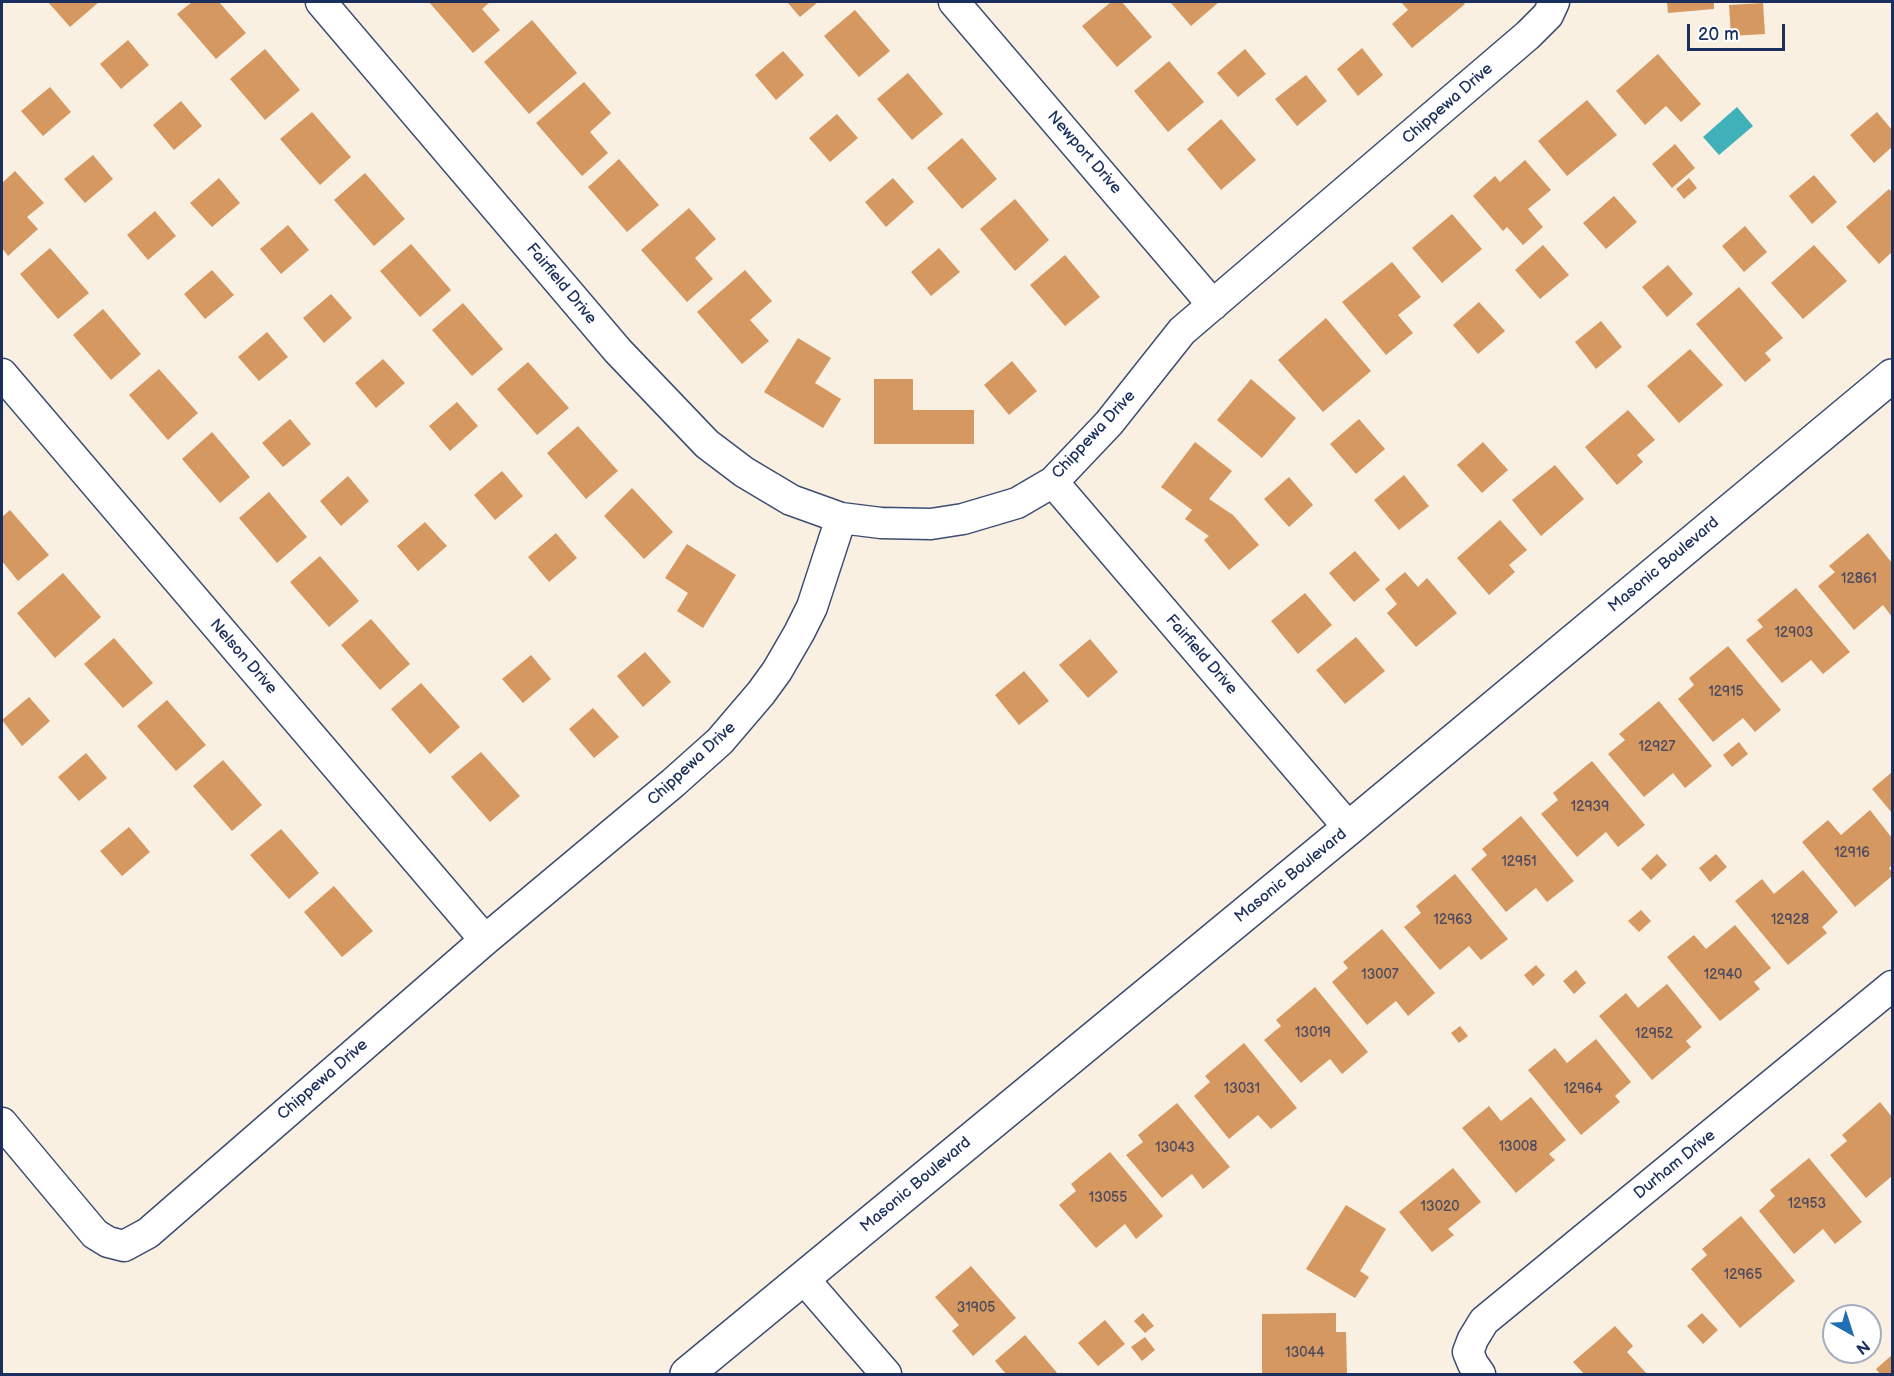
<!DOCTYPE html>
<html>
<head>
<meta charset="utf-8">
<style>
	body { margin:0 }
	#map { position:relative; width:1894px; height:1376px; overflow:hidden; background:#f9f0e2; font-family:"Balsamiq Sans",sans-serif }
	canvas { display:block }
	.frame { position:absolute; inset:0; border:3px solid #1b2f5e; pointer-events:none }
	.north { position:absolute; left:1822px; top:1304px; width:60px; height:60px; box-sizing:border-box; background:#fff; border:2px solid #a4acbf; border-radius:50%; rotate:141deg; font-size:16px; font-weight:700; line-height:24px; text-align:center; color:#1b2f5e }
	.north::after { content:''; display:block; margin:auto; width:21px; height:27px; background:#1f6fb2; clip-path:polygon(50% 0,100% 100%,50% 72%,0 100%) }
	.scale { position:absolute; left:1687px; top:24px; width:98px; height:27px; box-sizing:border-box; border:3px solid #1b2f5e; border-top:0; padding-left:8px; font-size:18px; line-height:21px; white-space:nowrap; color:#1b2f5e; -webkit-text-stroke:4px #fff; paint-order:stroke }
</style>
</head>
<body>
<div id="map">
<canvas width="1894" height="1376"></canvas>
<div class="frame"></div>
<div class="north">N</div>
<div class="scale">20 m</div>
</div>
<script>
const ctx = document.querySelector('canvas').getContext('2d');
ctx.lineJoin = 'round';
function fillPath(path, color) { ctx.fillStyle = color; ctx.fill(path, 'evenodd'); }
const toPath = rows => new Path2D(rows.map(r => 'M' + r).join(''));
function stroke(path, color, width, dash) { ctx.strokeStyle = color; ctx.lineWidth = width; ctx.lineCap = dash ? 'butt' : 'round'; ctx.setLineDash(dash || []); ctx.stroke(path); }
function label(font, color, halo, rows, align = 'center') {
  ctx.font = font + ' "Balsamiq Sans",sans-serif'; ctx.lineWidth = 4.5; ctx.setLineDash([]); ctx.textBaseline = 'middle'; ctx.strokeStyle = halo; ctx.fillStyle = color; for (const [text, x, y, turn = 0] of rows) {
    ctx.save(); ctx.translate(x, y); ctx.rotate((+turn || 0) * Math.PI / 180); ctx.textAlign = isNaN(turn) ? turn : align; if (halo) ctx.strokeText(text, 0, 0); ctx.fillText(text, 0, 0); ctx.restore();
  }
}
fillPath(toPath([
	[1737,107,1753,126,1719,155,1703,137]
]), '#40b0b9');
fillPath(toPath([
	[48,2,99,2,70,27],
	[192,2,219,2,246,33,216,59,177,14],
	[429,2,490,2,482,9,500,30,473,53],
	[787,2,818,2,800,17],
	[1111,2,1122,2,1152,37,1117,67,1082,26],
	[1170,2,1219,2,1191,26],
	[1401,2,1463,2,1465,4,1412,48,1392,24,1408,10],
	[1667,2,1714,2,1714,9,1668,13],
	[1763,3,1765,34,1731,36,1729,5],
	[855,10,890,51,859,77,824,36],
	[532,20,577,73,529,114,484,62],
	[128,40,149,65,121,89,100,64],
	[1362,48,1383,75,1358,96,1337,69],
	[265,49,300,90,265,120,230,79],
	[1245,49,1266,74,1238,97,1217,73],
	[783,51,804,75,776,100,755,75],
	[1658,54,1701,104,1681,122,1666,106,1645,125,1616,91],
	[1169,61,1204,102,1168,132,1134,91],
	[908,73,943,114,912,140,877,99],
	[1306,75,1327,101,1297,126,1275,99],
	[584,82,611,113,590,132,608,153,582,176,536,123],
	[50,87,71,112,43,136,21,111],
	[1587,100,1617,135,1567,176,1538,141],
	[181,101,202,126,174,150,153,125],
	[312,112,351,157,320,185,280,139],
	[1877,112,1892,130,1892,147,1874,163,1850,135],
	[837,114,858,138,830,162,809,138],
	[1221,119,1256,160,1221,190,1187,149],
	[962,138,997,179,962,209,927,168],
	[1675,144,1695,168,1672,188,1652,164],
	[93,155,113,179,85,203,64,179],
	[619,159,659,205,627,232,588,187],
	[1525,160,1551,190,1528,209,1543,227,1523,245,1507,227,1503,231,1473,196,1495,176,1500,182],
	[15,171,44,203,27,217,38,229,8,256,2,248,2,183],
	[365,173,405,219,374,246,334,200],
	[1814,175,1837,202,1812,224,1789,196],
	[219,178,240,203,212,227,190,203],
	[893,178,914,202,886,227,865,202],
	[1689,178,1697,188,1684,199,1676,189],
	[1889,189,1892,192,1892,252,1879,264,1846,227],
	[1614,196,1637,222,1606,249,1583,223],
	[1015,199,1049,240,1015,271,980,229],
	[689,208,716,239,695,258,713,279,687,302,641,250],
	[155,211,176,236,148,260,127,235],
	[1452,214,1482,249,1442,283,1412,248],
	[288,225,309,250,281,274,260,249],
	[1745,226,1767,252,1744,272,1722,246],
	[411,244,451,290,420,317,380,271],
	[1543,245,1569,275,1540,299,1515,270],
	[1814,245,1847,281,1803,319,1771,283],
	[50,248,89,293,58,319,20,274],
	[939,248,960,272,931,296,911,272],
	[1065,255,1100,297,1065,326,1030,285],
	[1392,262,1421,297,1398,315,1413,333,1386,355,1342,302],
	[1668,265,1693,294,1667,317,1642,287],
	[212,270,234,295,205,319,184,294],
	[745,270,772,301,750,320,769,341,742,364,697,312],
	[1739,287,1783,338,1765,353,1771,360,1745,382,1696,324],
	[331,294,352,318,324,343,303,318],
	[1479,302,1505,331,1478,354,1453,325],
	[463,303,503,349,472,376,432,330],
	[103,309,141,354,111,380,73,335],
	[1326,318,1371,371,1323,412,1278,360],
	[1601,321,1622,347,1596,369,1575,342],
	[267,332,288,357,259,381,238,357],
	[798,338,831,358,815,383,841,399,823,428,764,392],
	[1690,349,1723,385,1679,423,1647,386],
	[383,359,405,383,376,408,355,383],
	[1012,361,1037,391,1009,415,984,385],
	[528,362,569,408,537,435,497,389],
	[159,369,198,413,168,440,129,395],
	[874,379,913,379,913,410,974,410,974,444,874,444],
	[1251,379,1296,418,1262,458,1217,420],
	[457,402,478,426,450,451,429,426],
	[1628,410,1655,440,1637,455,1643,462,1617,485,1585,447],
	[290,419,311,444,283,467,262,443],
	[1359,419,1385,449,1356,474,1330,444],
	[578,426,618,471,586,499,547,453],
	[212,432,250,477,220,503,182,459],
	[1195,442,1232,471,1209,499,1233,515,1259,545,1229,570,1204,540,1209,536,1185,519,1192,510,1161,487],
	[1483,442,1508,470,1482,493,1457,465],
	[1555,465,1584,499,1541,536,1512,500],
	[502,471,523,496,495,520,474,495],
	[1404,475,1429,506,1399,530,1374,500],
	[348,476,369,501,341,526,320,501],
	[1289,477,1313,505,1289,527,1264,499],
	[632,488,673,532,644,559,604,516],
	[269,492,307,537,277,563,239,518],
	[10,510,49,555,18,581,2,561,2,517],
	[1500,520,1527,550,1509,565,1515,572,1489,595,1457,558],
	[425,522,447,546,418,571,397,546],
	[556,533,577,558,549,582,528,557],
	[1868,533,1892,563,1892,617,1883,605,1854,630,1818,586,1835,572,1829,566],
	[687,544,736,575,703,628,677,611,688,593,665,578],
	[1355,551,1380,580,1354,602,1329,573],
	[320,556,359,601,329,627,290,582],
	[1405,572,1418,587,1427,578,1457,613,1416,647,1387,613,1397,604,1385,589],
	[63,573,101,617,55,658,17,613],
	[1796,588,1850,652,1823,674,1811,660,1782,683,1746,640,1763,627,1757,620],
	[1305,593,1332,625,1298,654,1271,621],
	[371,619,410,664,380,690,341,645],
	[1356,637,1385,671,1345,704,1316,670],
	[114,638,153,683,123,708,84,664],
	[1090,639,1118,672,1088,698,1059,665],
	[1728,646,1781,710,1755,732,1743,718,1713,742,1678,699,1694,685,1689,678],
	[645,652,671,682,643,707,617,676],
	[531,655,551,679,523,703,502,679],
	[1024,671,1049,701,1019,725,995,695],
	[421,683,460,727,430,754,391,709],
	[29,697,50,721,22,746,2,720],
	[167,700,206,745,176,771,137,726],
	[1659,701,1712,766,1685,788,1673,773,1644,797,1608,754,1625,740,1619,734],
	[593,708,619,737,594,758,569,729],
	[1739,742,1748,754,1732,767,1723,755],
	[481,752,520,796,490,822,451,777],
	[86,753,107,778,79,801,58,777],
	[223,760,262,805,232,831,193,786],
	[1592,761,1645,825,1618,847,1606,832,1577,857,1541,814,1558,800,1553,793],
	[1892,772,1892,813,1872,789],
	[1870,810,1892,838,1892,865,1889,868,1892,872,1892,876,1855,907,1802,842,1828,820,1841,835],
	[1521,816,1574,881,1547,902,1536,888,1506,912,1471,869,1487,855,1482,849],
	[129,827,150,852,122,876,100,851],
	[281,829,319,873,289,899,250,855],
	[1657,854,1667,865,1651,880,1641,869],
	[1716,854,1727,867,1710,882,1699,868],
	[1803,870,1838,912,1822,927,1827,933,1788,965,1735,901,1762,879,1774,894],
	[1455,874,1508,939,1481,960,1469,946,1440,970,1404,927,1421,913,1416,906],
	[334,886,373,931,342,957,304,912],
	[1641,910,1651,921,1639,932,1628,921],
	[1735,925,1771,968,1754,982,1760,989,1720,1021,1667,957,1694,935,1706,949],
	[1382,929,1435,993,1408,1016,1396,1001,1367,1025,1332,982,1348,968,1343,962],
	[1536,965,1545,975,1533,986,1524,975],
	[1576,970,1586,983,1574,994,1563,981],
	[1667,984,1702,1027,1686,1041,1691,1047,1652,1080,1599,1016,1626,993,1638,1008],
	[1315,987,1368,1052,1342,1074,1330,1059,1301,1083,1264,1040,1281,1026,1276,1020],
	[1460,1026,1468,1036,1459,1043,1451,1033],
	[1596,1039,1631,1082,1615,1096,1620,1102,1581,1135,1528,1070,1555,1048,1567,1063],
	[1244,1043,1297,1108,1271,1129,1258,1115,1229,1139,1194,1096,1210,1082,1205,1076],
	[1531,1097,1566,1140,1549,1154,1555,1160,1516,1193,1462,1128,1489,1106,1501,1121],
	[1880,1102,1892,1117,1892,1176,1866,1198,1830,1155,1847,1141,1842,1135],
	[1177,1103,1230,1167,1203,1189,1192,1174,1162,1198,1126,1155,1143,1142,1138,1135],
	[1110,1152,1163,1216,1136,1239,1125,1224,1096,1248,1059,1205,1076,1191,1071,1184],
	[1809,1158,1862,1222,1835,1244,1823,1229,1794,1254,1759,1211,1775,1196,1770,1190],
	[1453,1168,1481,1202,1448,1229,1454,1235,1432,1252,1399,1212],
	[1346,1205,1386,1229,1360,1271,1369,1277,1355,1298,1306,1269],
	[1741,1216,1795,1281,1740,1328,1691,1269,1707,1255,1702,1249],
	[971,1266,1016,1318,973,1356,952,1331,959,1325,935,1297],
	[1143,1313,1154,1326,1145,1333,1134,1321],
	[1336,1313,1336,1332,1346,1332,1347,1374,1262,1374,1262,1314],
	[1702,1313,1718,1330,1703,1344,1687,1326],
	[1105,1320,1125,1344,1098,1366,1078,1343],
	[1615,1326,1633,1346,1627,1352,1647,1374,1584,1374,1573,1362],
	[1025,1335,1058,1374,1006,1374,995,1361],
	[1145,1337,1155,1350,1142,1361,1131,1347],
	[1892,1355,1892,1374,1880,1374,1876,1369]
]), '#d69861');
const minor = toPath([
	[321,2,618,351,707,444,744,472,791,500,841,518],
	[954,2,1213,305],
	[2,374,485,940],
	[1053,482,1349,828],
	[2,1123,95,1234,108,1242,124,1246,148,1233,485,940,673,783,720,741,761,693,777,671,799,633,812,607,841,518,881,523,931,524,963,519,1017,503,1053,482,1109,423,1182,331,1528,35,1548,15,1554,2],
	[803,1278,886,1374],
	[1480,1374,1473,1364,1468,1352,1473,1339,1484,1321,1892,986]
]);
const tertiary = toPath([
	[687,1374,1349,828,1892,376]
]);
stroke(minor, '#3c4c72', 33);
stroke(tertiary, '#3c4c72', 36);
stroke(minor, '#fff', 30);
stroke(tertiary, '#fff', 33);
label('14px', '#4a495f', null, [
	["12861",1859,579],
	["12903",1794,633],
	["12915",1726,692],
	["12927",1657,747],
	["12939",1590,807],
	["12916",1852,853],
	["12951",1519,862],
	["12963",1453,920],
	["12928",1790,920],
	["13007",1380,975],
	["12940",1723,975],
	["13019",1313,1033],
	["12952",1654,1034],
	["13031",1242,1089],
	["12964",1583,1089],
	["13008",1518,1147],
	["13043",1175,1148],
	["13055",1108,1198],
	["12953",1807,1204],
	["13020",1440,1207],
	["12965",1743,1275],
	["31905",976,1308],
	["13044",1305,1353]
]);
label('16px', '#1b2f5e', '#fff', [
	["Chippewa Drive",1448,104,-41],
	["Newport Drive",1084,153,49],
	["Fairfield Drive",561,284,50],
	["Chippewa Drive",1094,435,-47],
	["Masonic Boulevard",1664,565,-40],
	["Fairfield Drive",1201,655,49],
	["Nelson Drive",243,657,49],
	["Chippewa Drive",692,764,-43],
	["Masonic Boulevard",1291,876,-39],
	["Chippewa Drive",323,1080,-41],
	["Durham Drive",1675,1165,-39],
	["Masonic Boulevard",916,1185,-40]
]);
</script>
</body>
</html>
